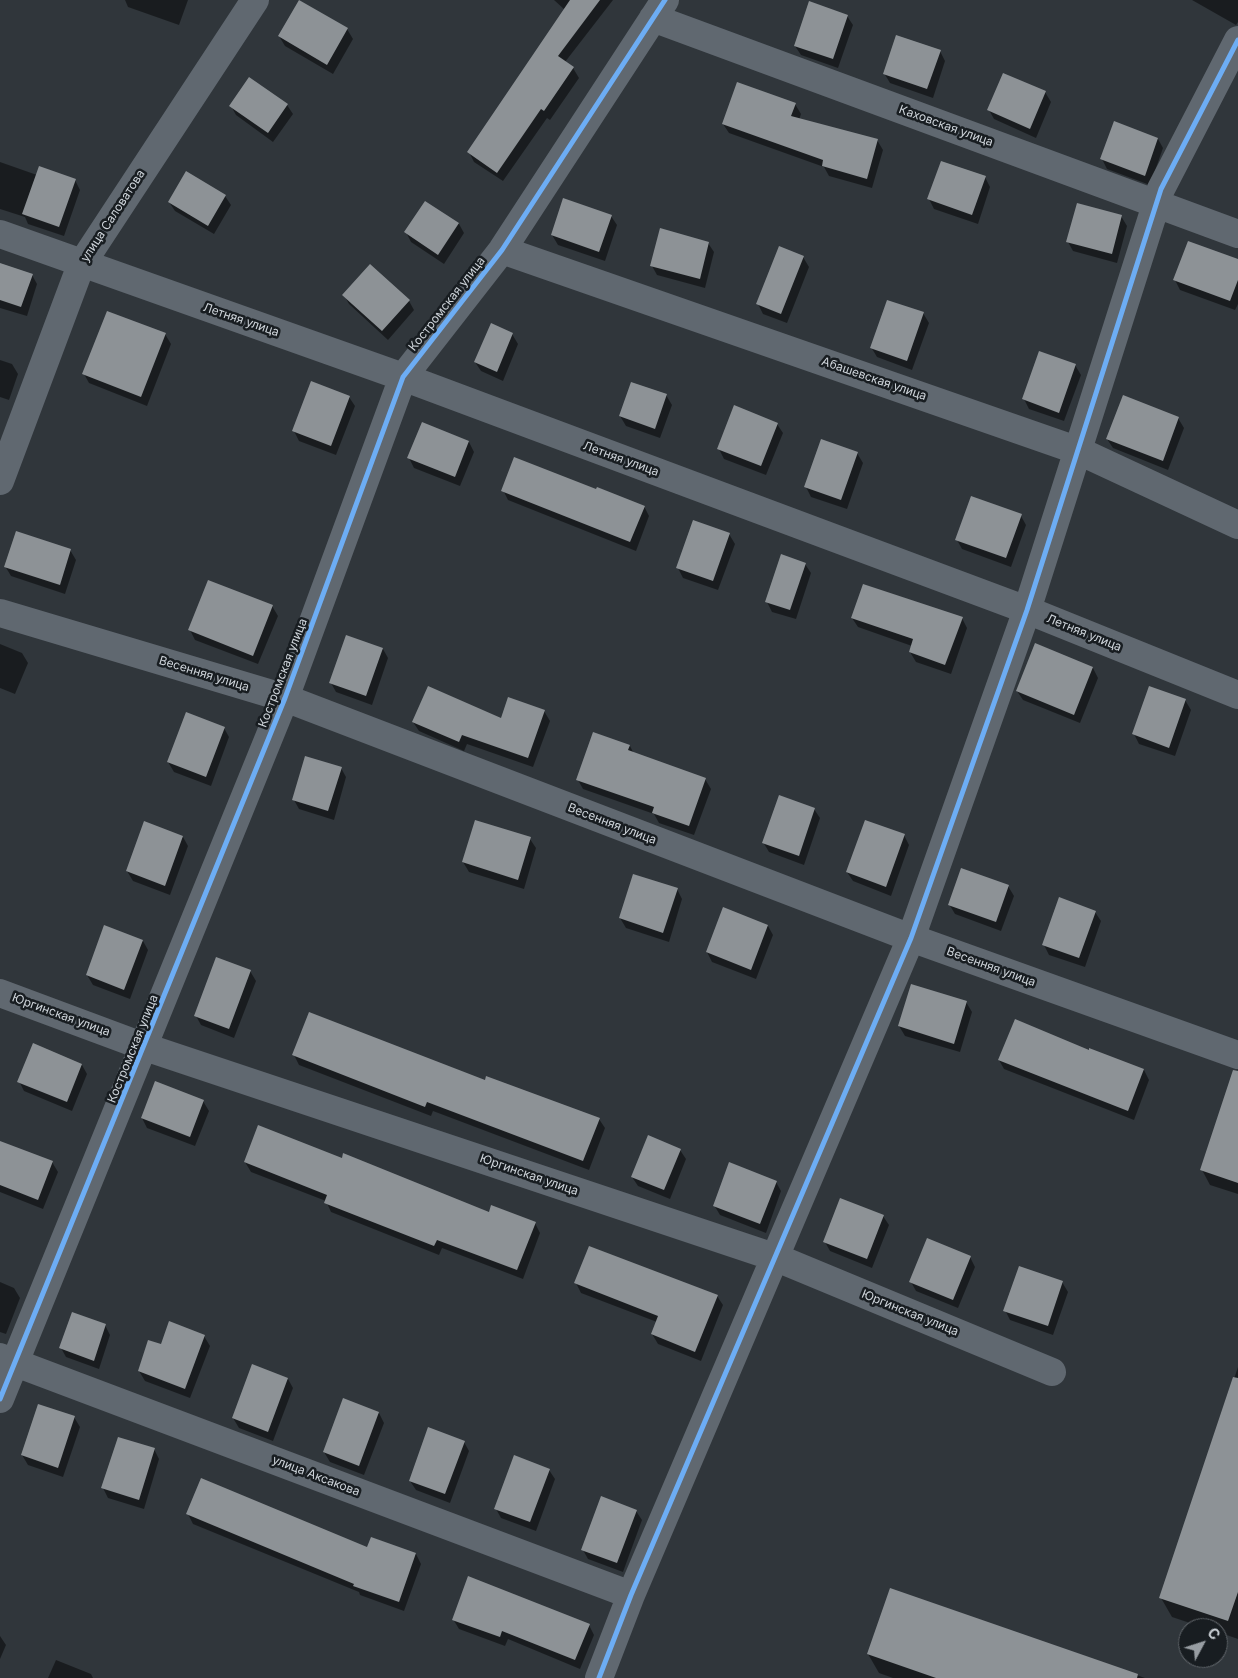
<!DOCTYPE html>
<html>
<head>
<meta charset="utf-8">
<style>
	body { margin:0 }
	#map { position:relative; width:1238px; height:1678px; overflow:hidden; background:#30363b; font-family:Inter,sans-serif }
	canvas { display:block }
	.north { position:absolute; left:1178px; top:1618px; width:50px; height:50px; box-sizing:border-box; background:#181d21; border:1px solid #61666b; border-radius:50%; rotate:50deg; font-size:14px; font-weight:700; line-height:20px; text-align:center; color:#ced4da }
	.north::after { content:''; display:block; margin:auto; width:18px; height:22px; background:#979da2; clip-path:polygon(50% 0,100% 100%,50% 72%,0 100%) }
</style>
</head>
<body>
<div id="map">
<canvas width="1238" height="1678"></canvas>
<div class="north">С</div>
</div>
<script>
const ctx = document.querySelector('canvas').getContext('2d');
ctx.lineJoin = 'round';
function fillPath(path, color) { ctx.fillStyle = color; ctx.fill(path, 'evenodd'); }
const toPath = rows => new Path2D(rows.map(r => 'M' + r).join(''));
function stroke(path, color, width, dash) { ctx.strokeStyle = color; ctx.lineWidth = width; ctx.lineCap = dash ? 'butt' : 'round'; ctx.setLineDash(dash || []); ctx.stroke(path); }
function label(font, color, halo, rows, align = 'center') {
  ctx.font = font + ' Inter,sans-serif'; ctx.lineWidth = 5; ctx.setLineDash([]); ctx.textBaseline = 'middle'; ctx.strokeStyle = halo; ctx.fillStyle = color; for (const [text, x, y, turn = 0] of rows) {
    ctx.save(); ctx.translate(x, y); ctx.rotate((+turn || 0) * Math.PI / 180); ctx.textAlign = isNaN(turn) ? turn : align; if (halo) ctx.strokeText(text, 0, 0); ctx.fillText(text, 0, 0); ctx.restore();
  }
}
fillPath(toPath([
	[125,0,188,0,179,25,128,7],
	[554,0,613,0,565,62,573,68,579,78,550,120,547,118,503,181,474,162,469,152,565,10],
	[1192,0,1238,0,1238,22,1236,25],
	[299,1,347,29,353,39,333,74,285,46,279,36],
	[847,16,853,25,838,68,801,55,795,46],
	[940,51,945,61,933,98,890,83,884,73],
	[1045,92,1051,102,1036,138,994,119,989,110],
	[795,104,801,114,799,120,877,140,883,150,872,188,829,176,824,167,729,133,723,124],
	[287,105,293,114,273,142,236,115,231,106],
	[1158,139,1163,148,1150,185,1107,169,1102,159],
	[0,162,37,175,75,180,80,190,64,236,28,224,25,217,0,209],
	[985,177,990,187,978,224,934,209,929,199],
	[225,196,231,205,214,234,175,211,169,202],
	[425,202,459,224,464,233,444,264,411,242,406,232],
	[611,216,617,225,605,261,558,245,552,235],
	[1121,216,1127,226,1117,263,1073,251,1068,242],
	[708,243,714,252,705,288,657,275,652,266],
	[803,257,809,267,787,323,763,314,758,304],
	[1238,261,1238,304,1235,310,1180,290,1175,280],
	[0,264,32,275,37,284,27,316,0,308],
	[344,295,409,301,414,310,388,340,349,304],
	[923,313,929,323,912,370,877,357,871,347],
	[165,334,171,344,147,406,89,383,84,374],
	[512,334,518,344,503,381,481,371,475,362],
	[0,360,12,364,18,374,9,400,0,397],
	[1075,365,1081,375,1064,421,1029,409,1024,399],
	[666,395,672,405,660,438,626,426,620,416],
	[349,397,355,406,336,455,299,441,294,431],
	[1178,418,1184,428,1168,470,1113,448,1107,439],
	[423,424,469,442,474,452,460,486,414,468,409,458],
	[777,424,783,433,766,475,724,459,719,449],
	[857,453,863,463,847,509,811,497,806,487],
	[503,490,644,506,649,516,636,551,508,500],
	[1021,516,1026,525,1011,567,962,549,957,540],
	[729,534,735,544,718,590,683,578,678,568],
	[70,550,76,560,65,594,11,576,5,566],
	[805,564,811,573,796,619,772,612,767,602],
	[272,606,278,616,258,664,195,640,190,630],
	[852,618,962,618,967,628,951,674,916,662,910,652,912,646,858,627],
	[0,644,22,653,28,663,15,694,0,688],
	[1035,645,1093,668,1098,678,1080,723,1023,700,1017,691],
	[383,649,388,658,372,705,336,692,331,683],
	[1185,700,1191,710,1175,756,1139,744,1134,734],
	[544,711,550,721,533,767,467,744,464,751,419,731,413,722,501,720],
	[224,728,229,737,211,786,174,772,168,762],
	[630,746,634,754,705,779,711,789,694,835,659,823,654,814,583,789,578,780],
	[341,768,346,777,334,820,299,809,294,800],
	[814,809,820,818,804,865,769,852,763,842],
	[904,835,909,845,891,896,853,881,847,872],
	[183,837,188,846,170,895,133,881,127,871],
	[530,839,536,848,524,889,469,872,463,862],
	[1008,886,1014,896,1001,931,955,914,949,904],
	[677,889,682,899,669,942,626,928,620,918],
	[724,909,768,926,773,935,756,979,712,962,707,952],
	[1095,912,1101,921,1085,967,1049,955,1044,945],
	[143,941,148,950,130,999,93,985,87,975],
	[250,971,256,981,234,1038,201,1025,196,1016],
	[966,1002,972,1012,960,1052,905,1036,899,1026],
	[1090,1050,1144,1070,1149,1080,1134,1120,1004,1069,999,1060],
	[294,1055,485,1082,599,1119,605,1128,589,1170,433,1111,431,1116,299,1065],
	[82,1065,87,1074,72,1111,24,1091,19,1081],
	[203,1101,209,1111,195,1146,147,1128,142,1118],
	[1238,1120,1238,1194,1210,1185,1202,1170],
	[680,1150,686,1159,670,1199,638,1186,632,1177],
	[0,1153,52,1162,58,1172,43,1209,0,1192],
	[342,1159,489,1213,535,1223,540,1233,523,1279,442,1248,439,1255,331,1212,326,1201,251,1172,245,1162],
	[776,1182,781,1191,766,1233,720,1215,714,1205],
	[883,1216,889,1225,872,1268,830,1251,825,1242],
	[970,1257,975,1267,958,1308,916,1291,911,1282],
	[0,1282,14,1288,20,1298,6,1334,0,1332],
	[1062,1282,1068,1292,1053,1335,1010,1320,1005,1310],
	[576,1283,717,1296,723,1305,701,1361,658,1344,652,1334,657,1322,581,1293],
	[105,1325,110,1335,99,1369,66,1357,61,1348],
	[204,1336,210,1346,190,1398,145,1381,139,1371,161,1346],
	[1238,1367,1238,1639,1218,1632,1218,1628,1205,1628,1172,1617,1161,1598],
	[288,1379,293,1388,273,1441,239,1428,233,1418],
	[379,1413,384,1423,364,1475,330,1462,324,1452],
	[74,1417,80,1427,63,1477,28,1465,22,1455],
	[464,1442,469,1451,450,1503,416,1490,410,1481],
	[154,1449,159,1459,144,1509,108,1498,103,1488],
	[549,1470,555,1479,536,1531,501,1518,496,1509],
	[636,1511,642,1520,623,1572,588,1559,583,1550],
	[188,1514,368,1549,372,1538,416,1554,421,1564,404,1611,360,1595,359,1592,193,1524],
	[891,1590,1145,1678,893,1678,879,1673,868,1654],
	[453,1619,589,1625,594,1635,580,1669,508,1639,505,1646,459,1629],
	[0,1636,6,1645,0,1659],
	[56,1660,91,1674,93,1678,48,1678]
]), '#0007');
fillPath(toPath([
	[299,0,348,28,327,65,278,36],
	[570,0,600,0,558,56,574,67,544,111,541,109,497,173,467,152],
	[809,1,848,15,833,59,794,46],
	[896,35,941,50,927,89,883,74],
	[1003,73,1046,91,1030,129,987,110],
	[249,77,288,104,268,133,229,106],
	[737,82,796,103,791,116,878,139,867,179,822,166,823,160,722,124],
	[1114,121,1158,138,1145,176,1100,159],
	[941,161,986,176,972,215,927,199],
	[39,166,76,179,59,227,22,214],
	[186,171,226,195,208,226,168,202],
	[563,198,612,215,599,252,551,235],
	[425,201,459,223,438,255,404,232],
	[1077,203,1122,215,1112,254,1066,242],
	[660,228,709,242,700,279,650,266],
	[1188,241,1238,259,1238,280,1230,301,1173,280],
	[779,246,804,256,781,314,756,304],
	[0,263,33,274,21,307,0,300],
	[370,264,410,300,382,331,342,295],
	[887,300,924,312,907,361,870,348],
	[107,311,166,333,141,397,82,374],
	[491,323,513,333,497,372,474,362],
	[1039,351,1076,364,1059,413,1022,399],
	[311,381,350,396,331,446,292,431],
	[631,382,667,394,655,429,619,416],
	[1123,395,1179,417,1163,461,1106,439],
	[734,405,778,423,761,466,717,449],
	[422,422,469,441,455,477,407,458],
	[821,439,858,452,841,500,804,487],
	[514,457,596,489,597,487,645,506,630,542,501,491],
	[971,496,1022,514,1006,558,955,540],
	[693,520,730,533,713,581,676,568],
	[16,531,71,549,60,585,4,567],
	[781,554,806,563,790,610,765,602],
	[208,580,273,605,253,656,188,630],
	[863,584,963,617,945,665,909,652,913,639,851,618],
	[346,635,383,648,366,696,329,683],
	[1035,643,1093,667,1074,715,1016,691],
	[428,686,501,718,508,697,545,710,528,758,462,735,459,742,412,722],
	[1149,686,1186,699,1169,748,1132,734],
	[186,712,225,727,206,777,167,762],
	[593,732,630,745,628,750,706,778,689,826,652,813,654,807,576,780],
	[305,756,342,767,328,811,292,800],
	[779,795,815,808,799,856,762,843],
	[475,820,531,837,518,880,462,862],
	[865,820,905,834,886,887,846,872],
	[144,821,183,836,165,886,126,871],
	[961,868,1009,885,996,922,948,905],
	[633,874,678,888,663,933,619,918],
	[1059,897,1096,911,1079,958,1042,945],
	[723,907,768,925,751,970,706,952],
	[104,925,143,940,124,990,86,975],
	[216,957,251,970,229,1029,194,1016],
	[911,984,967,1001,954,1044,898,1026],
	[309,1012,485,1080,486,1076,600,1118,583,1161,427,1102,425,1107,292,1055],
	[1015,1019,1089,1050,1089,1048,1144,1069,1128,1111,998,1060],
	[33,1043,82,1064,67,1102,17,1082],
	[1233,1070,1238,1071,1238,1183,1200,1170],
	[155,1081,204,1100,190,1137,141,1118],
	[258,1125,342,1158,343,1153,489,1212,491,1205,536,1222,517,1270,437,1240,434,1246,324,1203,327,1195,244,1162],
	[648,1135,681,1149,664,1190,631,1177],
	[0,1141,53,1161,38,1200,0,1185],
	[729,1162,777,1181,760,1224,713,1206],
	[840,1198,884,1215,867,1259,823,1242],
	[927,1238,971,1256,953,1300,909,1282],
	[589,1246,718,1295,695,1352,651,1334,658,1316,574,1283],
	[1019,1266,1063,1281,1048,1326,1003,1311],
	[72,1312,106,1324,94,1361,59,1348],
	[169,1321,205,1335,185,1389,138,1371,148,1340,161,1344],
	[252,1364,288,1378,268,1432,232,1418],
	[1233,1377,1238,1378,1238,1592,1228,1621,1159,1598],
	[343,1398,379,1412,359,1466,323,1452],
	[38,1404,75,1416,58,1468,21,1455],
	[428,1427,465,1441,445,1494,409,1481],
	[118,1437,155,1448,139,1500,101,1488],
	[514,1455,550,1469,530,1522,494,1509],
	[201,1478,367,1547,371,1537,416,1553,399,1602,353,1586,354,1584,186,1514],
	[601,1496,637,1510,617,1563,581,1550],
	[468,1576,590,1624,575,1660,502,1631,500,1637,452,1620],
	[890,1588,1138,1674,1137,1678,936,1678,867,1654]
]), '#8d9296');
stroke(toPath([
	[653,18,1238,234],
	[0,234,403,377,1027,610,1238,695],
	[502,250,1079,451,1238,525],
	[0,481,81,265,255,0],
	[0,613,285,698,911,938,1238,1055],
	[0,993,145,1047,777,1258,1052,1372],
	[0,1357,631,1595],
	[0,1399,285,698,403,377,502,250,665,0],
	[599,1678,631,1595,911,938,1027,610,1161,189,1238,40]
]), '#606870', 28);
stroke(toPath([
	[0,1399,285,698,403,377,502,250,665,0],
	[599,1678,631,1595,911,938,1027,610,1161,189,1238,40]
]), '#6dadf4', 5);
label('12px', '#ced4da', '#181d21', [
	["Каховская улица",946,126,20],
	["улица Саловатова",113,216,-57],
	["Костромская улица",447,304,-52],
	["Летняя улица",241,320,19],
	["Абашевская улица",874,379,19],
	["Летняя улица",621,459,20],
	["Летняя улица",1084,633,22],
	["Костромская улица",283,673,-69],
	["Весенняя улица",204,674,17],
	["Весенняя улица",612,824,21],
	["Весенняя улица",991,967,20],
	["Юргинская улица",61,1015,20],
	["Костромская улица",133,1049,-68],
	["Юргинская улица",529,1175,19],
	["Юргинская улица",910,1313,22],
	["улица Аксакова",316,1476,21]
]);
</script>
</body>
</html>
